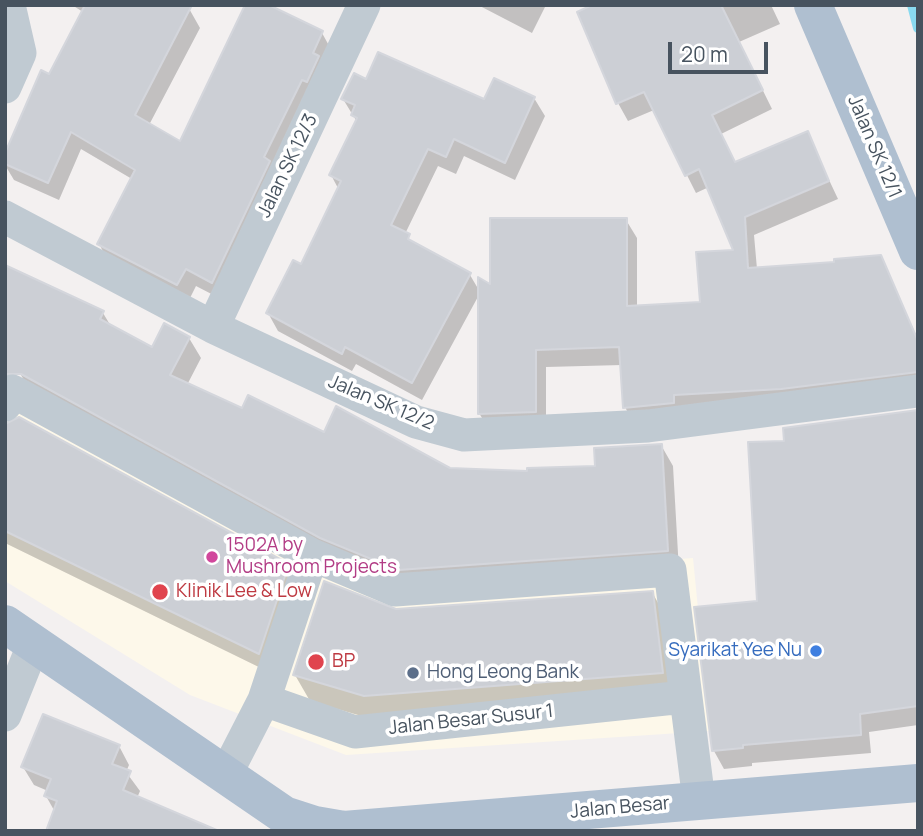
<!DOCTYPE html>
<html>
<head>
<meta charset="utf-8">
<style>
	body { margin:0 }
	#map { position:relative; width:923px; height:836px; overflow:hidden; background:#f3f0f0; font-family:Manrope,sans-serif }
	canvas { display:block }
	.frame { position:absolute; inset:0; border:7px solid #47535f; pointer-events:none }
	.scale { position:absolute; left:668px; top:42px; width:100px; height:32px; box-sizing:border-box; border:4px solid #47535f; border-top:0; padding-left:9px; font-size:21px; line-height:24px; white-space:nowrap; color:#47535f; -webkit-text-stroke:5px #fff; paint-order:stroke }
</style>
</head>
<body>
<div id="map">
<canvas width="923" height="836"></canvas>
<div class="frame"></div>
<div class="scale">20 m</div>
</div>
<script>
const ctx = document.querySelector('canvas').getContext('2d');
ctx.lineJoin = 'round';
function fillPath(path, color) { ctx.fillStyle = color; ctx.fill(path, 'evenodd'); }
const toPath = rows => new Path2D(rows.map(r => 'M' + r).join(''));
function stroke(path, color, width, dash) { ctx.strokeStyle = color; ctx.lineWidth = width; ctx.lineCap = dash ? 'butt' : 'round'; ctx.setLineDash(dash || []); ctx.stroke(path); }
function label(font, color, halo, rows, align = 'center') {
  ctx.font = font + ' Manrope,sans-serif'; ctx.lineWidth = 7; ctx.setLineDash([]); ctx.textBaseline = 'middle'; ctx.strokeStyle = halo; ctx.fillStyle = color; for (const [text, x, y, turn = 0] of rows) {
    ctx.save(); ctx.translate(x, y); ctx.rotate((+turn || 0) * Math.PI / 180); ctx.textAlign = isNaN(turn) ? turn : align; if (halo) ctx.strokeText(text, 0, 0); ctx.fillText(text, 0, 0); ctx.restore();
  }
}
fillPath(toPath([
	[5,393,395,580,693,558,710,731,346,755,190,695,5,581]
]), '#fdf8ea');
fillPath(toPath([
	[72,5,187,5,200,28,149,125,181,144,322,33,332,51,223,300,196,286,188,302,109,262,99,244,132,179,81,149,59,200,14,180,5,165,5,157,83,12],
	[478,5,546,5,532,33],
	[597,5,771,5,780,24,739,42,772,109,721,134,735,164,807,133,838,199,754,235,757,269,836,264,880,257,918,339,918,391,635,426,625,407,622,365,546,367,546,430,490,431,479,413,480,293,422,400,356,364,352,371,278,331,268,313,302,267,339,190,331,175,357,122,343,99,367,81,485,101,534,98,545,116,515,180,464,156,456,174,438,166,405,234,414,245,470,275,480,292,626,220,637,238,637,307,702,303,735,252,709,187,696,193,654,110,628,121,618,103],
	[103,313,112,328,152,349,189,338,201,358,187,385,243,410,449,470,529,473,597,467,661,445,673,466,679,571,411,590,32,394,21,375,5,368],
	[918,412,918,725,869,732,871,753,752,763,752,766,724,769,714,751,759,603,786,442],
	[5,426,287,565,299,586,271,673,5,543],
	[652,592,667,619,677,699,382,722,310,701,295,675],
	[119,746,129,765,126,772,140,791,137,798,55,812,46,796,48,791,34,785,23,767]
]), '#0003');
stroke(toPath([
	[912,5,918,28]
]), '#89daf0', 10);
const building = toPath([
	[85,5,192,5,135,115,180,141,245,5,269,5,323,31,313,53,319,56,307,82,302,80,264,157,270,161,212,283,186,269,177,285,97,244,135,170,71,132,48,183,5,164,5,153,41,70,49,74,85,5],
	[592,5,721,5,763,90,712,115,735,162,808,131,829,181,745,217,748,268,834,262,834,259,881,255,918,341,918,372,781,389,674,395,674,403,623,408,619,347,536,350,536,412,478,414,478,277,490,284,490,218,627,218,627,306,700,302,696,252,733,250,699,169,685,176,644,92,616,104,577,12,592,5],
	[378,52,484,99,494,78,535,97,505,163,454,139,446,157,428,149,391,225,410,234,408,239,471,273,412,383,345,347,342,354,266,313,293,260,301,264,341,181,329,175,357,118,351,115,355,105,341,99,354,73,366,79,378,52],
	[5,265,104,311,100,319,152,347,164,323,190,337,170,375,242,408,248,395,324,432,336,406,450,468,527,471,527,468,595,466,594,448,662,444,668,551,398,570,320,538,21,374,5,374,5,265],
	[918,410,918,706,860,714,861,735,743,745,743,748,712,751,694,607,757,601,748,442,784,441,783,428,918,410],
	[19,417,289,564,259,654,5,531,5,424,19,417],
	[324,581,396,609,653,591,663,673,364,696,293,675,324,581],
	[43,714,120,745,112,764,131,771,123,790,219,831,46,831,57,801,44,796,51,779,21,767,43,714]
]);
fillPath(building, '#cccfd5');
stroke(building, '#d4d6dc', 2);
stroke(toPath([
	[5,87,20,53,9,5],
	[5,217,213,327,416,422,464,435,648,426,918,391],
	[213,327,364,5],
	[5,405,12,391,312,555,395,590,670,570,699,801],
	[264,700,355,732,684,697],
	[5,715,34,643],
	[226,774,264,700,312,555]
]), '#c0cad2', 33);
stroke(toPath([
	[813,5,918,251],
	[5,624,284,815,315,825,344,830,918,783]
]), '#afbfd0', 38);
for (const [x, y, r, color] of [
	[212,557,7,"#d1479c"],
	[160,592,9,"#e0444e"],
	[816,651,7,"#3f7fe0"],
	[316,662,9,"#e0444e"],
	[413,673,7,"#5c6f8a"]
]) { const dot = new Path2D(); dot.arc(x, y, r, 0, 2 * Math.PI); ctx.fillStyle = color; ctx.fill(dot); stroke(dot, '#fff', 2.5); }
label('19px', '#47535f', '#fff', [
	["Jalan SK 12/1",874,147,67],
	["Jalan SK 12/3",288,166,-64],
	["Jalan SK 12/2",381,403,23],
	["Jalan Besar Susur 1",471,720,-6],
	["Jalan Besar",620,808,-5]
]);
label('19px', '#b23c85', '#fff', [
	["1502A by",226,546],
	["Mushroom Projects",226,568]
], 'left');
label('19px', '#be3a42', '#fff', [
	["Klinik Lee & Low",176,592],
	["BP",332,662]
], 'left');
label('19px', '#366cbe', '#fff', [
	["Syarikat Yee Nu",802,651]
], 'right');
label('19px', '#4e5e75', '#fff', [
	["Hong Leong Bank",427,673]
], 'left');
</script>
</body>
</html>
